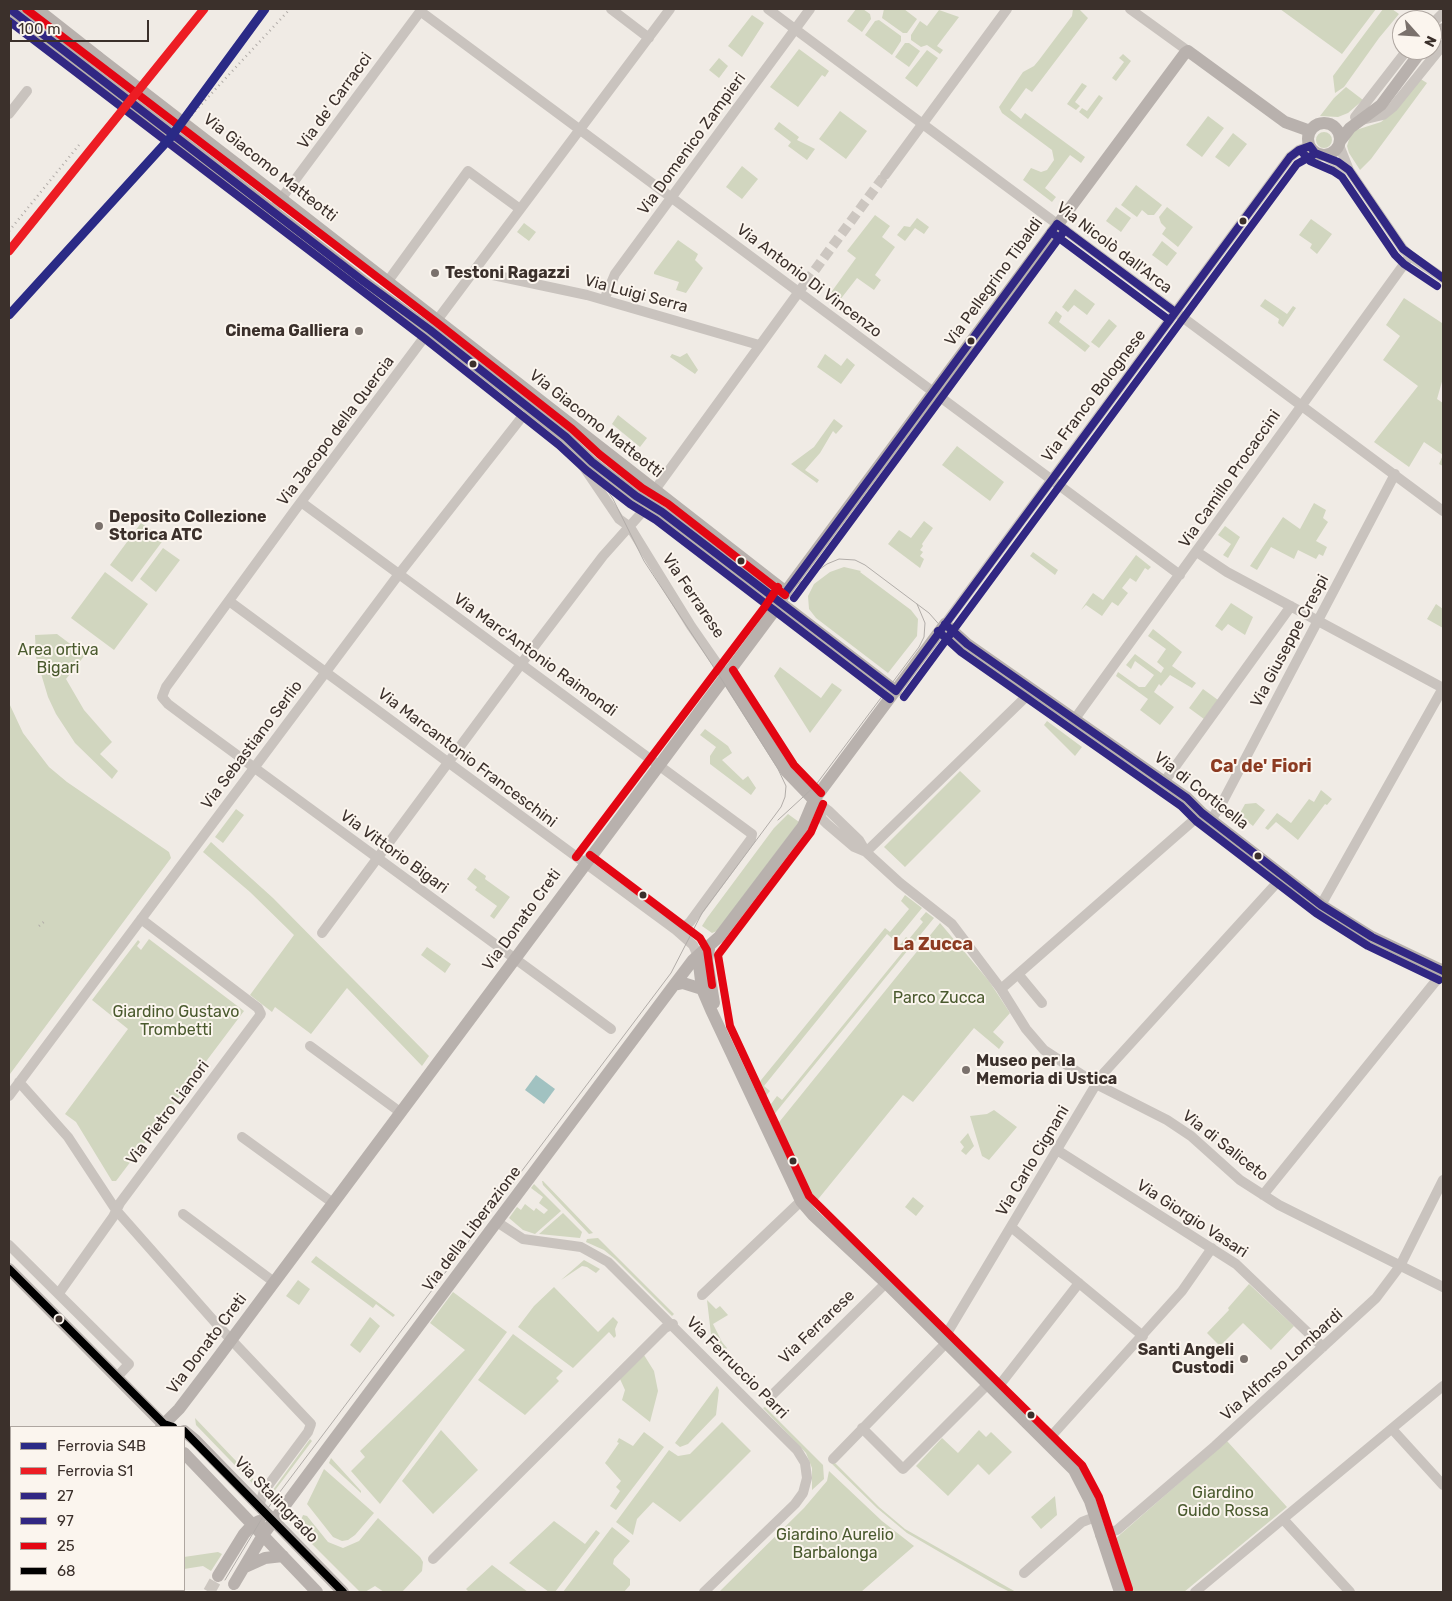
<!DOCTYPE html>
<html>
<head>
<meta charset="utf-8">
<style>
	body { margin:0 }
	#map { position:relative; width:1452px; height:1601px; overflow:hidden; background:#f0ebe5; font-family:Rubik,sans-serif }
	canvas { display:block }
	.frame { position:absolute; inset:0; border:10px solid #3b302b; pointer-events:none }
	.legend { position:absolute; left:10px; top:1426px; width:175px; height:165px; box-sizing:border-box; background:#fbf5ee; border:1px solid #aea6a0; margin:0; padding:6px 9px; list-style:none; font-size:15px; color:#3b302b }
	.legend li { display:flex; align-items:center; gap:10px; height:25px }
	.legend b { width:25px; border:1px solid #aea6a0 }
	.north { position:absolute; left:1392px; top:10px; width:50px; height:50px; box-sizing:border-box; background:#fbf5ee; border:1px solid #aea6a0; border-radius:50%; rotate:116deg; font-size:14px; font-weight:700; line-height:20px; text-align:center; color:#3b302b }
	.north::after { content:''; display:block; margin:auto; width:18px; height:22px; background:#7a716c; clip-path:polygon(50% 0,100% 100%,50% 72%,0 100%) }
	.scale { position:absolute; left:10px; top:20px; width:139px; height:22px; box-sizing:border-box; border:2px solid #3b302b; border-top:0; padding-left:6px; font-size:15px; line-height:18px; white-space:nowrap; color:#3b302b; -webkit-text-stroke:4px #fbf5ee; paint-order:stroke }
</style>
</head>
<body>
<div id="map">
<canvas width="1452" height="1601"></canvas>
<div class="frame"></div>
<ul class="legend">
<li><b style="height:6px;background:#2a2a86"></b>Ferrovia S4B</li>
<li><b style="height:6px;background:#ed1d24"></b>Ferrovia S1</li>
<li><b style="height:6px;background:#312783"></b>27</li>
<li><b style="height:6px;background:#312783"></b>97</li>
<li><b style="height:6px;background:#e30613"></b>25</li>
<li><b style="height:6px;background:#000"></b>68</li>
</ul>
<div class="north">N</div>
<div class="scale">100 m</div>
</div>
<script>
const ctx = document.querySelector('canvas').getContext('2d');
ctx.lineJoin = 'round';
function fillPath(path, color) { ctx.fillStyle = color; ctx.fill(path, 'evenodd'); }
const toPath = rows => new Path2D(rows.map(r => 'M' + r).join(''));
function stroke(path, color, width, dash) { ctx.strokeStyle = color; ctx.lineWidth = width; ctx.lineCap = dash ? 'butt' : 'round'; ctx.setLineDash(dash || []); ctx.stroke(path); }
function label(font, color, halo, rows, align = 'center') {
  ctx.font = font + ' Rubik,sans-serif'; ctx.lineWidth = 4; ctx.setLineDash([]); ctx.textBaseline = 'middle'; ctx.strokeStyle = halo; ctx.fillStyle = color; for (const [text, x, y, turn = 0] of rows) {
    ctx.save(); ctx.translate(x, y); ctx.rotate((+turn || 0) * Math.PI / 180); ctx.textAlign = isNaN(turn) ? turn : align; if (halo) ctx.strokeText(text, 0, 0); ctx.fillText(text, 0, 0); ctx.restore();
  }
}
fillPath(toPath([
	[856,9,863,9,870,14,871,19,862,32,847,21],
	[884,9,904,9,917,19,907,33,903,33,882,18],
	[1073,9,1079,9,1088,18,1032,92,1026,88,1010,110,1021,119,1025,113,1085,157,1081,163,1070,155,1045,188,1056,197,1052,202,1023,180,1031,168,1041,172,1047,170,1054,160,1052,150,1002,113,999,107,1023,72,1034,66,1039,60,1072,16],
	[1280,9,1376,9,1342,54],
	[1383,9,1392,9,1399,14,1379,38,1344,87,1335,93,1333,76],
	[939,10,959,17,937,46,943,50,940,54,927,45,921,47,911,40,911,35,920,21,927,26],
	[752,15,764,23,742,57,728,46],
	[879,20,901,36,901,41,892,55,865,35,875,21],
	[905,43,909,43,920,51,909,67,895,57],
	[799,49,829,71,825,77,822,75,798,107,770,87],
	[927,50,938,58,917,87,905,78],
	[1123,54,1131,61,1116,81,1112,78,1124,62,1119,58],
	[719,58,728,66,719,78,709,70],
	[1419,78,1427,83,1371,159,1360,170,1349,153,1347,146,1350,136,1356,130,1381,122,1393,112],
	[1082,83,1087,86,1075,102,1080,106,1076,110,1067,104],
	[1346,87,1363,100,1348,113,1338,117,1320,116,1334,98],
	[1099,95,1103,98,1088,119,1079,112,1082,108,1087,111],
	[840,111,867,131,846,159,819,139],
	[1208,116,1224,128,1202,157,1186,145],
	[779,122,799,137,797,140,815,149,807,160,788,146,791,142,774,129],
	'1316 140a8 8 0 1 1 16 0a8 8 0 1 1-16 0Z',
	[1233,133,1247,144,1229,167,1215,157],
	[742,166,758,179,742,199,726,187],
	[1136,185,1162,205,1154,215,1148,215,1142,210,1137,217,1121,205],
	[1116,207,1131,218,1121,232,1106,221],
	[1167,207,1193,227,1178,247,1162,234,1166,228,1161,223,1159,217],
	[875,215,890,226,882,237,895,247,875,275,881,280,874,290,857,278,836,305,827,298,856,258,847,251],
	[917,218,929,227,924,234,915,228,905,241,897,235,904,226,910,227],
	[1311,219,1332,234,1317,254,1310,248,1312,244,1299,235],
	[524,223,536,232,529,241,517,232],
	[678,240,698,254,695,260,703,268,686,293,676,290,679,282,654,274,654,272],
	[1162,241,1177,253,1167,266,1152,255],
	[1075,289,1095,304,1087,315,1074,305,1068,312,1062,307],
	[1404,298,1442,323,1443,378,1437,399,1443,403,1443,466,1439,464,1443,455,1424,442,1409,467,1374,442,1418,386,1383,360,1400,336,1386,325],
	[1265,299,1287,314,1293,306,1296,308,1283,327,1278,323,1279,319,1260,306],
	[1056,311,1062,316,1059,322,1090,346,1085,352,1048,323],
	[1109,319,1117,326,1099,348,1091,342],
	[687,353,698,370,695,374,670,357,672,354,680,357],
	[825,354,841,366,847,358,855,365,841,384,817,367],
	[618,415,647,438,640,447,612,424],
	[834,419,843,426,836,434,833,431,820,453,805,470,819,480,817,483,791,464,814,447],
	[957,446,1004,482,990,501,942,465],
	[1314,503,1326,510,1323,518,1328,522,1316,541,1327,547,1323,556,1319,554,1316,559,1298,550,1294,559,1271,547,1257,570,1250,566,1283,517,1300,529],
	[924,521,933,528,922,544,923,546,920,550,923,552,920,556,924,559,920,568,888,544,899,530,911,538],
	[141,523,164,539,132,582,110,565],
	[1225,526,1240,537,1228,558,1223,555,1231,544,1218,535],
	[163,548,180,560,156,592,140,579],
	[1033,552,1058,570,1055,575,1030,556],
	[1136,555,1151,567,1148,570,1145,568,1136,582,1130,578,1122,588,1128,593,1118,606,1112,602,1102,616,1086,605,1081,610,1093,593,1103,600],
	[844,567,861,571,860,572,911,610,918,619,917,636,888,673,816,618,809,609,808,596,814,584,830,572],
	[105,572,148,604,114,650,71,618],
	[1231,603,1253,617,1245,635,1228,624,1222,631,1215,626],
	[1436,604,1443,609,1443,628,1427,619],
	[1153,629,1182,652,1172,666,1196,683,1192,688,1170,675,1161,686,1159,684,1154,692,1174,707,1160,725,1140,710,1148,699,1116,676,1118,672,1139,687,1145,687,1154,675,1135,661,1131,669,1126,665,1135,654,1161,673,1164,668,1157,662,1166,649,1148,636],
	[57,634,85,655,66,679,84,710,112,742,100,754,118,771,112,779,75,743,56,714,48,697,36,657,35,635],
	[780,667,821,698,832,683,842,690,810,733,774,676],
	[1203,689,1218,700,1204,719,1189,708],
	[9,703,23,733,49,767,67,782,169,852,171,858,10,1074],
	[1047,721,1082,747,1075,756,1044,725],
	[705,729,728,746,732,753,722,760,743,780,748,776,756,788,751,795,710,764,710,756,716,747,700,735],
	[960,771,981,791,905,867,884,847],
	[1321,790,1332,799,1327,805,1325,804,1298,840,1276,822,1268,830,1265,828,1277,813,1291,823,1309,799,1314,802],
	[1256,803,1265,810,1253,826,1248,822,1243,828,1235,822,1245,804],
	[236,809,244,815,223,843,215,837],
	[788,814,799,822,717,931,712,933,702,926,707,918,774,828],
	[211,842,273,898,429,1056,422,1066,347,988,311,1034,275,1007,272,1012,250,995,294,935,250,892,203,852],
	[475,868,486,876,485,879,510,897,494,919,490,916,497,906,475,890,477,887,467,879],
	[905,895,922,908,895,941,887,934,764,1086,770,1091,764,1098,757,1085,885,928,890,932,909,909,901,901],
	[926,912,934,918,772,1117,768,1108,777,1096,782,1100,905,949,900,945,906,937,909,939,923,922,920,919],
	[940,923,989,981,1010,1013,993,1032,1004,1042,999,1049,974,1028,913,1102,903,1095,815,1203,807,1192,776,1126],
	[149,939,244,1011,116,1181,112,1181,76,1122,65,1114,128,1029,92,1000,138,940,140,942,137,946,141,950],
	[427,947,451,964,445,973,421,955],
	[994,1110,1017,1127,989,1160,982,1156,970,1116,987,1114],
	[968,1133,974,1146,966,1155,961,1151,964,1147,960,1142],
	[542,1181,543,1181,593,1233,589,1234,543,1185],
	[534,1184,561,1211,535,1234,523,1230,509,1218,517,1207,521,1210,525,1204,534,1211,536,1208,544,1214,548,1210,539,1203,543,1197,531,1188],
	[913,1197,924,1206,916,1216,905,1207],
	[563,1213,582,1232,580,1238,539,1234],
	[598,1238,674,1314,672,1316,615,1259,604,1250,586,1242,587,1239],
	[316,1256,360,1289,395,1315,393,1317,376,1304,373,1308,311,1262],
	[584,1260,600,1269,596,1273,587,1267,582,1266,561,1280],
	[298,1280,310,1289,299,1305,286,1296],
	[1249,1284,1294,1326,1271,1350,1243,1323,1220,1346,1207,1333,1229,1310,1228,1308],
	[554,1287,598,1332,613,1317,618,1322,615,1329,616,1336,614,1338,609,1332,573,1368,518,1327,534,1306],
	[453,1292,507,1332,380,1504,351,1471,365,1457,360,1451,465,1350,430,1323],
	[707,1300,716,1309,720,1306,728,1315,713,1324,722,1342,727,1348,722,1353,712,1343],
	[370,1317,380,1326,360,1353,350,1345],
	[513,1334,563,1371,556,1378,559,1381,525,1415,478,1380],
	[644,1355,654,1371,658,1391,650,1422,622,1400,625,1390,620,1379],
	[717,1386,719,1390,716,1415,688,1444,680,1447,675,1443],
	[765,1407,823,1465,824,1479,812,1490,812,1468,806,1453,763,1408],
	[195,1418,257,1483,259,1487,257,1488,196,1425],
	[722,1422,751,1451,680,1522,653,1502,637,1519,633,1535,616,1522,669,1450,678,1456,690,1454],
	[441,1430,478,1470,433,1514,402,1481],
	[979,1430,986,1437,991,1432,1012,1452,989,1475,978,1464,948,1496,916,1466,942,1438,958,1453],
	[644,1432,664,1447,616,1510,610,1506,620,1491,616,1487,621,1481,605,1463,619,1443,617,1442,619,1438,633,1446],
	[310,1439,312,1441,273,1493,270,1494],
	[1227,1441,1287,1507,1184,1592,1133,1592,1115,1539],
	[331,1458,361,1491,361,1493,329,1463],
	[833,1461,879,1507,905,1529,1016,1592,1010,1592,998,1586,907,1533,877,1508,831,1463],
	[324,1469,374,1513,355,1535,348,1540,342,1541,333,1537,307,1504],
	[829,1471,882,1521,914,1546,861,1592,719,1592,804,1508,827,1481],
	[1055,1496,1057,1515,1041,1529,1031,1517],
	[303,1515,307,1516,328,1542,343,1548,359,1541,378,1518,420,1557,423,1562,422,1571,402,1592,384,1592,375,1586,365,1592,360,1592,307,1539,306,1533,310,1528,301,1520],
	[554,1521,585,1544,596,1530,600,1533,555,1592,549,1592,509,1563],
	[612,1527,630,1541,614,1559,613,1564,630,1579,630,1585,624,1592,563,1592],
	[218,1552,222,1554,211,1571,203,1566,184,1569,184,1557],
	[492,1565,528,1592,469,1592,466,1589]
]), '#d1d6bf');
fillPath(toPath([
	[536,1075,555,1089,544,1104,525,1090]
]), '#a1c2c1');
stroke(toPath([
	[806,282,885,175]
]), '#ccc6c0', 10, [10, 5]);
stroke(toPath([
	[209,1592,218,1576]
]), '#ccc6c0', 12, [12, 6]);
stroke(toPath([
	[611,9,649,38],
	[768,9,1443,511],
	[1130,9,1188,51],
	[420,11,1180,575],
	[1432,24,1443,13],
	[9,114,27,91],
	[1355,117,1407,50],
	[1362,120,1383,115,1393,107,1443,45],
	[1339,145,1349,170,1403,249,1410,256,1443,278],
	[1323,155,1348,170],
	[885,175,1007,9],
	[272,211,422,9],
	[474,271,587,295,759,345],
	[388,281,468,171,520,209],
	[604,300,615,274,810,9],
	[301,502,752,834,751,839,690,922,682,929,676,930],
	[1197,552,1227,572,1443,688],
	[229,601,676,930,693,945,698,956],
	[945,624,1290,157,1299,150,1310,146],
	[1074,720,1410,256],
	[1164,782,1291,606],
	[814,800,829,811,859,840,866,852,900,883,952,924,1001,989,1026,1029,1044,1050,1096,1084,1167,1120,1191,1136,1240,1180,1279,1205,1443,1287],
	[814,800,822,819,827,824,854,847,866,852],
	[1211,820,1222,803,1395,474],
	[866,852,1033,690],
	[1321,905,1443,688],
	[322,933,527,656,603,556,645,509,657,487,806,282],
	[1018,974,1042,1003],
	[1001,989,1202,813],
	[611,1029,192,722,168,704,162,697,166,687,295,510,670,9],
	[310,1046,400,1112],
	[19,1082,68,1137,116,1210,221,1329,311,1424,308,1432,264,1491,259,1506],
	[9,1096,399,574,522,417,529,418,579,460,619,519,630,527,691,626,725,675],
	[242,1137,333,1203],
	[1057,1150,1236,1264,1323,1347],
	[1263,1195,1435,982,1443,968],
	[183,1214,274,1282],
	[497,1222,523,1239,581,1247,608,1262,797,1450,805,1463,807,1478,803,1493,795,1504,704,1592],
	[1011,1227,1143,1336],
	[9,1245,129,1364,117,1377],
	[59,1293,113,1217,120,1203,261,1014,258,1008,141,919],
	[702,1295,801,1201],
	[943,1340,1101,1076,1284,875],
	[995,1391,1079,1283],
	[772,1395,886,1283],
	[862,1428,903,1469,988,1384],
	[1392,1429,1443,1485],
	[1046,1442,1182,1291,1212,1248],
	[833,1459,946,1343],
	[1283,1519,1350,1592],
	[1100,1535,1117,1530,1215,1446,1376,1298,1400,1266,1443,1180],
	[433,1559,665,1328,673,1324],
	[1024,1573,1082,1522,1095,1517],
	[1195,1592,1443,1386]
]), '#c9c3be', 10);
stroke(toPath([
	[10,9,88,69],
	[37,9,98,57],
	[1432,40,1443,29],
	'1308 139a16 16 0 1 1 32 0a16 16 0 1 1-32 0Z',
	[1340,141,1350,128,1381,105,1422,50],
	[238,165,786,592],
	[229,177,363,281,430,330,566,437,592,462,636,496,662,512,896,691],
	[725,675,786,771,814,800],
	[709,949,707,960,714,1003],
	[698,956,702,989,711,1010,801,1201,813,1215,886,1283,1074,1470,1090,1501,1120,1592],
	[674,985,683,983,702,989],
	[9,1269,166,1427],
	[161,1427,179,1409,211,1367,772,614,789,587,1185,53,1188,51,1285,122,1310,131],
	[184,1431,195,1440,343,1592],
	[184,1453,317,1592],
	[245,1567,265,1558,283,1556],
	[9,1570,11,1568],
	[218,1576,244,1534,253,1524,259,1521],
	[234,1584,263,1535,332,1442,674,985,693,960,719,937,803,826,814,800,945,624,967,644,1187,798,1202,813,1321,905,1372,937,1443,971]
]), '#b8b1ad', 12);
stroke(toPath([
	[19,9,561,429,587,459,613,499,644,561,722,680,778,769,786,786,785,797,781,807,702,913,671,973,270,1505,225,1580],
	[565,426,769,584,782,587,795,586,827,564,839,559,855,560,865,565,929,613,958,646,1128,761,1184,802,1199,816,1318,909,1369,941,1443,977],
	[586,452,652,502],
	[1096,748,1194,818],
	[778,820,815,786,919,647,924,637,925,623,917,604]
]), '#b1aca8', 1);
stroke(toPath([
	[171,137,290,9],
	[9,231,79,145],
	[39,926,46,920]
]), '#b1aca8', 2.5, [1, 4]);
stroke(toPath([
	[98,57,238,165],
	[88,69,229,177]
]), '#b8b1ad', 12);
stroke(toPath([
	[10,9,363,281,430,330,566,437,592,462,636,496,662,512,896,691],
	[1310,146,1315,153,1338,162,1349,170,1403,249,1443,278],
	[1057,224,1175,312],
	[786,592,1057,224],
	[945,624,967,644,1187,798,1202,813,1321,905,1372,937,1443,971],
	[896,691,1290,157,1299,150,1310,146]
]), '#312783', 8);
stroke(toPath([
	[9,21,424,338,559,445,586,470,630,504,656,520,890,699],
	[1302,152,1310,161,1333,171,1342,177,1395,255,1404,264,1437,286],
	[1051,232,1169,320],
	[794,598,1065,230],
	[938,631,961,652,1181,806,1196,821,1316,913,1368,946,1439,980],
	[904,697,1297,164,1313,155]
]), '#312783', 8);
stroke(toPath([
	[26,9,436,322,572,429,599,454,642,488,668,504,785,595],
	[733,670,794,765,821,793],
	[823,804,811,832,718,955,730,1026,809,1196,1082,1465,1099,1497,1129,1589],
	[590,855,700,938,707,950,712,985],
	[576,857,764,608,778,587]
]), '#e30613', 8);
stroke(toPath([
	[9,1269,164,1424,173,1427],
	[184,1431,343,1592]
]), '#000', 8);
stroke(toPath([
	[9,315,171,137,265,9]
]), '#2a2a86', 9);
stroke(toPath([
	[9,251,204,9]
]), '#ed1d24', 9);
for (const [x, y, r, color] of [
	[1243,221,4.5,"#3b302b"],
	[435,273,5,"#7a716c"],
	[359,331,5,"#7a716c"],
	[971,341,4.5,"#3b302b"],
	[473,364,4.5,"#3b302b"],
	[99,526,5,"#7a716c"],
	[741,561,4.5,"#3b302b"],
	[1258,856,4.5,"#3b302b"],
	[643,895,4.5,"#3b302b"],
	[966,1070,5,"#7a716c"],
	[793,1161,4.5,"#3b302b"],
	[59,1319,4.5,"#3b302b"],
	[1244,1359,5,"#7a716c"],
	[1031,1415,4.5,"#3b302b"]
]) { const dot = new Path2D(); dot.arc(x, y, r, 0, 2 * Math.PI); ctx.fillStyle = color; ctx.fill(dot); stroke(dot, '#fbf5ee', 2); }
label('16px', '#3b302b', '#fbf5ee', [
	["Via de' Carracci",335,101,-54],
	["Via Domenico Zampieri",692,144,-54],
	["Via Giacomo Matteotti",270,168,38],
	["Via Nicolò dall'Arca",1114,248,37],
	["Via Antonio Di Vincenzo",809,281,37],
	["Via Pellegrino Tibaldi",994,282,-54],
	["Via Luigi Serra",636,294,15],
	["Via Franco Bolognese",1094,396,-53],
	["Via Giacomo Matteotti",596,424,38],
	["Via Jacopo della Quercia",336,431,-53],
	["Via Camillo Procaccini",1230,479,-55],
	["Via Ferrarese",693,596,56],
	["Via Giuseppe Crespi",1290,641,-62],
	["Via Marc'Antonio Raimondi",535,655,36],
	["Via Sebastiano Serlio",252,745,-53],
	["Via Marcantonio Franceschini",467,758,37],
	["Via di Corticella",1201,791,38],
	["Via Vittorio Bigari",394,852,36],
	["Via Donato Creti",522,920,-54],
	["Via Pietro Lianori",168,1113,-53],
	["Via di Saliceto",1225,1146,38],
	["Via Carlo Cignani",1033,1161,-59],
	["Via Giorgio Vasari",1192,1219,33],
	["Via della Liberazione",472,1229,-53],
	["Via Ferrarese",817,1327,-44],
	["Via Donato Creti",207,1344,-53],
	["Via Alfonso Lombardi",1282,1365,-42],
	["Via Ferruccio Parri",737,1368,45],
	["Via Stalingrado",276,1500,46]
]);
label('bold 16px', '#3b302b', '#fbf5ee', [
	["Testoni Ragazzi",445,273],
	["Cinema Galliera",349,331,"right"],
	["Deposito Collezione",109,517],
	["Storica ATC",109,535],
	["Museo per la",976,1061],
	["Memoria di Ustica",976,1079],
	["Santi Angeli",1234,1350,"right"],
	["Custodi",1234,1368,"right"]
], 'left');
label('16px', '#4a5a2e', '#fbf5ee', [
	["Area ortiva",58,650],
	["Bigari",58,668],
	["Parco Zucca",939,998],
	["Giardino Gustavo",176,1012],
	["Trombetti",176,1030],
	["Giardino",1223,1493],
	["Guido Rossa",1223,1511],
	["Giardino Aurelio",835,1535],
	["Barbalonga",835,1553]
]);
label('bold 18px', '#8c3b22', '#fbf5ee', [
	["Ca' de' Fiori",1261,767],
	["La Zucca",933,945]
]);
</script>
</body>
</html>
